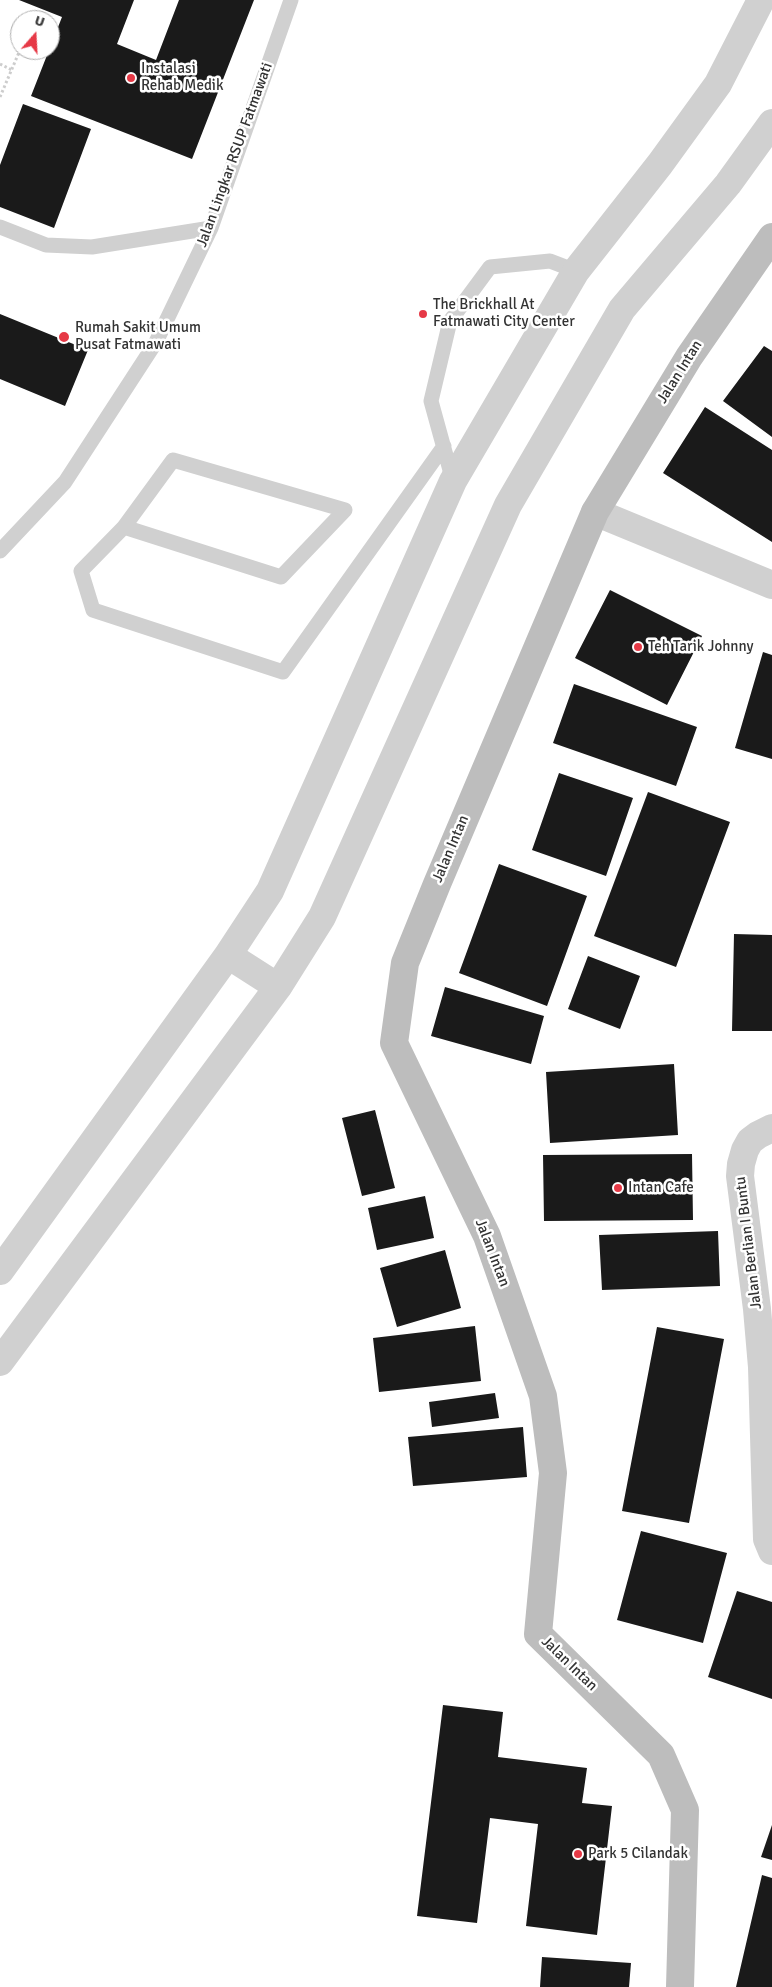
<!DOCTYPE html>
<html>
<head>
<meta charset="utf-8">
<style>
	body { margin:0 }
	#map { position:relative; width:772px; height:1987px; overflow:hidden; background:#fff; font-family:Signika,sans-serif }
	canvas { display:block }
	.north { position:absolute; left:10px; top:10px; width:50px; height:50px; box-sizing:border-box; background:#fff; border:1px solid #adadad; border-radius:50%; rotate:19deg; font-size:14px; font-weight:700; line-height:20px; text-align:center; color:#333 }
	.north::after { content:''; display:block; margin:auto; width:18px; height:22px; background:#e63946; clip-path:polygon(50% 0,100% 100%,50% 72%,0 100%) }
</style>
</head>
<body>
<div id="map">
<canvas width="772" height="1987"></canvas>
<div class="north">U</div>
</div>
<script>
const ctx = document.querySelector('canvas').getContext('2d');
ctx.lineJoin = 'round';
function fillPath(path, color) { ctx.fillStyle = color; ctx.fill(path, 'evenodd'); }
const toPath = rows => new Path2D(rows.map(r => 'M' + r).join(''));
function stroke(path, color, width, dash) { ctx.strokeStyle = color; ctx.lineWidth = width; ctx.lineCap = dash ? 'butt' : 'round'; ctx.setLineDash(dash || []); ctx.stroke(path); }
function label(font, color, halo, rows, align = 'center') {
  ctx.font = font + ' Signika,sans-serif'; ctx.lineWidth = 5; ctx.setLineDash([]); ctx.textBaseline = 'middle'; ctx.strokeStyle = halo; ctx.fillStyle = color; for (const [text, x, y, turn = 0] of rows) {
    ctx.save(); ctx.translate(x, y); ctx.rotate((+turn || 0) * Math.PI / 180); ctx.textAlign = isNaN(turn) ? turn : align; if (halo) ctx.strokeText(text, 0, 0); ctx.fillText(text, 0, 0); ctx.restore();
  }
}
fillPath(toPath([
	[19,0,134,0,117,44,156,60,179,0,254,0,192,159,31,96,62,17],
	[23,104,91,129,54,228,0,207,0,165],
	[0,314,88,350,65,406,0,379],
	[764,346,772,351,772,437,723,401],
	[705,407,772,450,772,542,663,473],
	[610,590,702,636,667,705,575,658],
	[763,652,772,655,772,759,735,748],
	[574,684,697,727,676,786,553,743],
	[559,773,633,798,606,876,532,850],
	[648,792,730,822,676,967,594,936],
	[499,864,587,896,547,1006,459,973],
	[734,934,772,935,772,1031,732,1031],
	[588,956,640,976,620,1029,568,1009],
	[445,987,544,1016,531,1064,431,1036],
	[674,1064,678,1135,550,1143,546,1072],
	[375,1110,395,1188,362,1196,342,1118],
	[692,1154,693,1220,544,1221,543,1155],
	[425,1196,434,1238,377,1250,368,1208],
	[718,1231,720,1286,602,1290,599,1235],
	[445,1250,461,1308,397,1327,380,1268],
	[475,1326,481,1381,379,1392,373,1338],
	[657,1327,724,1339,689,1523,622,1511],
	[495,1393,499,1418,432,1427,429,1402],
	[523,1427,527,1477,413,1486,408,1437],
	[641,1531,727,1553,703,1643,617,1620],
	[737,1591,772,1602,772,1699,708,1677],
	[443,1705,503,1712,498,1757,587,1768,582,1803,612,1806,597,1935,526,1926,538,1824,490,1818,477,1923,417,1916],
	[772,1825,772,1860,761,1857],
	[762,1875,772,1878,772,1987,736,1987],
	[542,1957,631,1963,629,1987,540,1987]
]), '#1a1a1a');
stroke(toPath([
	[0,64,12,70],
	[0,97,20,50]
]), '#cdcdcd', 3, [2.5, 2.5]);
stroke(toPath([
	[0,227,46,245,92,247,211,228],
	[453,481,431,401,450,321,490,267,550,261,576,271],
	[124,527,281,577,345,510,173,460,124,527,81,571,93,610,283,672,444,446],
	[0,551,65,482,156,342,211,228,291,0]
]), '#d0d0d0', 15);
stroke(toPath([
	[595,512,772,585],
	[228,955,278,987],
	[772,1128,758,1135,750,1141,745,1150,741,1164,740,1176,757,1309,762,1367,767,1539,772,1551],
	[0,1271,228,955,270,891,453,481,576,271,660,164,718,84,761,0],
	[0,1362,278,987,322,917,508,505,622,309,728,184,772,123]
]), '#d0d0d0', 28);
stroke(toPath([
	[680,1987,685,1810,661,1755,538,1634,553,1473,543,1396,487,1236,394,1043,405,963,437,884,595,512,689,357,772,237]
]), '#bdbdbd', 28);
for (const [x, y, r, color] of [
	[131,78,5,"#e63946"],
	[423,314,5,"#e63946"],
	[64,337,6,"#e63946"],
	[638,647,5,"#e63946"],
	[618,1188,5,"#e63946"],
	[578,1854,5,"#e63946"]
]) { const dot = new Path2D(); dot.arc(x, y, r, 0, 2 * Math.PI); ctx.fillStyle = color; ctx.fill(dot); stroke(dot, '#fff', 2); }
label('15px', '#333', '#fff', [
	["Instalasi",141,69],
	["Rehab Medik",141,86],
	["The Brickhall At",433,305],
	["Fatmawati City Center",433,322],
	["Rumah Sakit Umum",75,328],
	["Pusat Fatmawati",75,345],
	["Teh Tarik Johnny",648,647],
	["Intan Cafe",628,1188],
	["Park 5 Cilandak",588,1854]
], 'left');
label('15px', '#333', '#fff', [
	["Jalan Lingkar RSUP Fatmawati",235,155,-70],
	["Jalan Intan",680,372,-58],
	["Jalan Intan",451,849,-67],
	["Jalan Berlian I Buntu",749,1243,-97],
	["Jalan Intan",492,1253,69],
	["Jalan Intan",569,1664,44]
]);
</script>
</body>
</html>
